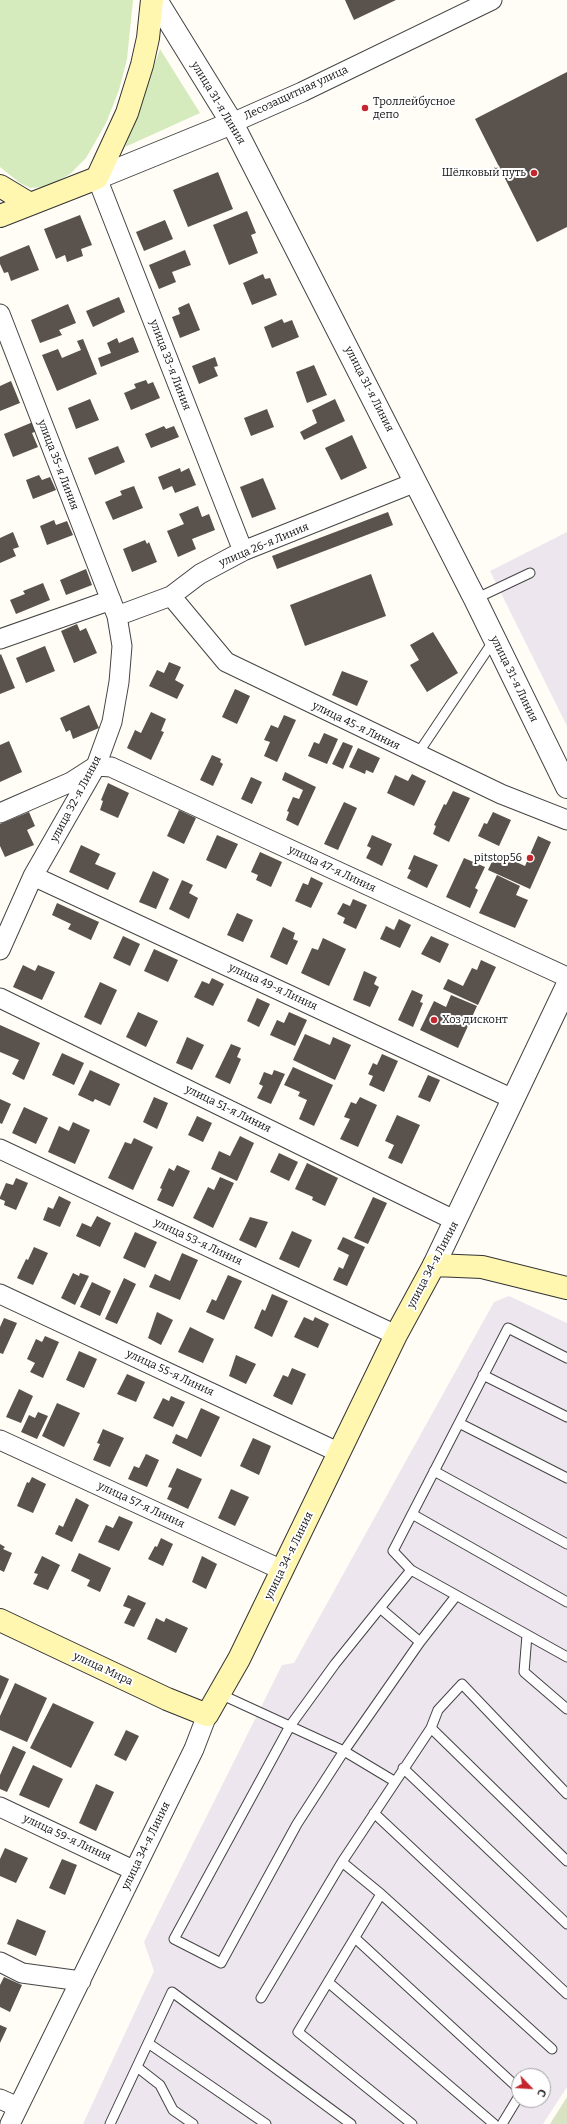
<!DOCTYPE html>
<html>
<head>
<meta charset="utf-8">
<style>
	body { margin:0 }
	#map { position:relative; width:567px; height:2124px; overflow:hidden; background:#fffdf5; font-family:Bitter,serif }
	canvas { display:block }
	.north { position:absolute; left:511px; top:2068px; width:40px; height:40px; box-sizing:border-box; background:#fff; border:1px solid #a0a0a0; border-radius:50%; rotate:115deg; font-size:11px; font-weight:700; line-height:16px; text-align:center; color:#111 }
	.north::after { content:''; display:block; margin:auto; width:14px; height:18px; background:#c4262e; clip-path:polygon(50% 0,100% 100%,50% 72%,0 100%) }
</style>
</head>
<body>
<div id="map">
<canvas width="567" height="2124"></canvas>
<div class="north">С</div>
</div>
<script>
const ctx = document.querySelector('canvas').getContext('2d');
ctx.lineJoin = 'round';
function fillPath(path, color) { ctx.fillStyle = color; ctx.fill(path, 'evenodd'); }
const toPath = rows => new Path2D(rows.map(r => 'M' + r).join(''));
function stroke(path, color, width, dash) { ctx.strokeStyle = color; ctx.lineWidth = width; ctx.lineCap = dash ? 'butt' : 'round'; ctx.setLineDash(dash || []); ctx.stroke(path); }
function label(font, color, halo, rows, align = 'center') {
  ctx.font = font + ' Bitter,serif'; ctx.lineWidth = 4; ctx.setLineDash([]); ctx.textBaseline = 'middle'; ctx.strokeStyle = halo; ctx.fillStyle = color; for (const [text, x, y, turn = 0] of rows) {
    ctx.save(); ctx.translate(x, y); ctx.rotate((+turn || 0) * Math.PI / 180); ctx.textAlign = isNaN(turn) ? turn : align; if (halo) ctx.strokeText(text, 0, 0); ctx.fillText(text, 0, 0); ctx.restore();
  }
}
fillPath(toPath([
	[567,532,567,726,490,571],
	[509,1296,567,1323,567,2087,543,2124,83,2124,154,1971,144,1942,282,1665,294,1663,494,1302],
	[519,2076,543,2076,543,2100,519,2100]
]), '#eee6ef');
fillPath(toPath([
	[0,0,133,0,127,59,119,90,106,123,86,158,70,174,54,183,42,187,30,188,20,183,0,167],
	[160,49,200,113,125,147]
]), '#d5ebbd');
fillPath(toPath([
	[567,2097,567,2124,550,2124]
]), '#d9e3c4');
fillPath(toPath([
	[345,0,396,0,354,20],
	[567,72,567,227,537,242,475,119],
	[218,172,233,209,188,227,173,190],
	[247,211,256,233,251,235,258,253,229,265,213,225],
	[80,215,92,245,81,249,83,256,67,262,65,255,56,259,44,229],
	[165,220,173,239,144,251,136,232],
	[29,245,39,270,11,281,8,272,4,273,0,264,0,257],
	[185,250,191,265,172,272,176,282,159,289,149,265],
	[263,274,265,279,270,278,277,295,252,305,243,283],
	[119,297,125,312,93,327,86,311],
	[189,303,200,330,180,338,172,317,180,314,178,308],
	[68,304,76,323,59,330,62,335,40,343,31,320],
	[282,319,284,323,292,320,299,337,272,348,264,327],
	[133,337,139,352,101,367,98,358,111,353,107,343,117,338,119,343],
	[83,339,97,374,57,391,42,355,58,349,62,358,81,350,77,341],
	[215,357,218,366,214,367,218,376,199,384,192,366],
	[314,365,327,395,307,403,296,372],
	[146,380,148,384,153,382,160,398,131,410,124,393,136,388,134,384],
	[11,381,20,403,0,411,0,386],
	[90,399,99,420,76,429,68,408],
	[335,399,345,421,304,440,300,432,317,423,312,410],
	[267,409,274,427,251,436,244,418],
	[33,422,37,431,32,433,38,447,13,457,4,434],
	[164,426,166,429,174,426,179,437,151,448,145,434],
	[352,435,367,468,341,480,325,448],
	[118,446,125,462,95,475,88,458],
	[180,468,181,472,189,468,196,485,175,493,172,486,163,490,158,477],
	[39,475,42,480,50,477,56,490,33,499,26,480],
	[263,478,276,509,252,518,240,487],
	[134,486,143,508,113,520,105,502,122,495,120,491],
	[198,506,202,517,209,514,215,530,192,539,196,549,178,557,167,531,184,524,179,514],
	[388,512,393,525,277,569,272,556],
	[54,520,56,525,67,521,73,535,47,545,40,526],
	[13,532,19,547,13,549,16,556,0,563,0,538],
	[145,540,147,544,149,542,157,562,132,572,123,549],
	[86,569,92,585,66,595,60,580],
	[371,574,386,616,305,646,290,605],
	[43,583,50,600,16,614,10,600,25,594,23,591],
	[77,624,80,631,86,628,97,653,74,663,61,631],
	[433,632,458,673,427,692,410,665,419,660,410,645],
	[45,646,55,671,26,683,16,658],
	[1,654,15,688,0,694,0,655],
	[169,662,181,667,175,680,184,685,177,699,149,686,157,670,164,673],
	[342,671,368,681,357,706,332,695],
	[235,689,250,696,237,724,222,717],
	[89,705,99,728,73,739,70,730,66,732,60,718],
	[151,712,166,719,161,731,164,732,151,760,127,748,135,730,141,733],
	[284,715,296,720,277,762,264,756,270,742,264,740,271,725,278,728],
	[324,733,338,739,327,764,308,756,314,742,319,744],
	[9,741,22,772,0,782,0,745],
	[343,742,353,746,343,769,332,764],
	[358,748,380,758,373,773,366,770,365,774,349,767],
	[212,755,221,759,220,762,223,764,213,786,200,780],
	[285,772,316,787,298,826,286,820,289,812,287,811,293,797,299,799,303,790,282,780],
	[412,774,426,781,414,806,387,793,395,775,408,781],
	[251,777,262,782,252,804,241,799],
	[108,783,129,793,118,818,100,810,103,801,101,800],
	[453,791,470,798,449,842,433,834,436,826,434,825,444,804,446,805],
	[344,802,357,808,338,850,324,844],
	[179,810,196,818,184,844,167,836],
	[29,812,35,826,27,830,34,845,5,857,0,846,0,824],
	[493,812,511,820,499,846,478,836,484,823,487,824],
	[217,835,238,844,226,869,206,860],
	[372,835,392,844,382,866,366,858,371,848,367,846],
	[538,836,551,842,530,889,488,870,496,853,525,866],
	[81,845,100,854,95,864,116,873,108,890,69,872],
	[260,852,282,862,271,887,256,880,258,875,251,872],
	[414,855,438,865,427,888,407,878,411,870,408,869],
	[464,858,485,867,475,888,478,890,470,908,446,897],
	[153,871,169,879,156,909,139,902],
	[497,875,520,886,516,895,528,900,515,928,479,913],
	[311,877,323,883,311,908,295,901,303,883,308,885],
	[182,880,193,885,189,893,198,898,189,919,169,909],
	[353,899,367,905,356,929,343,923,345,918,337,914,343,903,350,906],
	[57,903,99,922,91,940,68,929,71,924,52,915],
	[237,913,253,920,243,942,227,935],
	[399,919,411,925,400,948,380,939,386,926,394,930],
	[283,927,295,933,293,939,298,941,287,965,270,957],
	[123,936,140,944,130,966,113,958],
	[431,936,449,944,440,963,421,954],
	[323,938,346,949,329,986,301,973,312,948,318,950],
	[154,949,178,960,168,982,144,971],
	[481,960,496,967,478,1005,443,989,448,979,463,986,472,968,477,970],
	[23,965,35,971,38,965,55,972,42,1000,13,987],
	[364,971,377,977,374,984,379,987,370,1007,353,1000],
	[212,978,224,984,213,1006,194,997,202,981,209,984],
	[100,982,117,990,101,1025,84,1017],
	[412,990,423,995,420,1002,423,1003,413,1027,398,1020],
	[451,995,477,1006,458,1048,420,1030,434,1001,446,1007],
	[257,998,270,1004,259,1027,247,1021],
	[138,1012,158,1021,146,1047,126,1037],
	[289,1012,307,1020,295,1046,270,1035,277,1020,284,1023],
	[0,1025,40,1043,24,1080,12,1074,19,1060,0,1052],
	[305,1034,330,1045,333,1037,351,1045,335,1080,293,1060],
	[187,1037,204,1045,192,1070,176,1063],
	[231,1044,241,1048,237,1057,241,1059,230,1084,215,1077],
	[62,1053,84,1063,74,1085,52,1075],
	[382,1054,398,1061,384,1092,369,1085,373,1076,368,1074,373,1063,377,1065],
	[293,1067,333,1085,314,1126,299,1119,307,1100,298,1096,300,1092,284,1085],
	[90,1070,120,1084,110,1106,95,1099,93,1102,78,1095],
	[274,1070,285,1074,271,1104,257,1098,263,1086,259,1084,264,1072,272,1075],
	[428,1075,440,1080,430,1102,418,1097],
	[154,1097,168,1103,157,1129,143,1122],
	[360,1097,377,1105,358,1147,340,1139,350,1119,344,1117,351,1102,356,1104],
	[0,1099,11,1104,2,1124,0,1123],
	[24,1107,48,1118,36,1144,12,1133],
	[397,1115,420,1125,402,1164,388,1158,394,1145,385,1141],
	[197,1116,212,1123,203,1142,188,1135],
	[73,1122,90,1130,75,1164,48,1152,59,1126,69,1131],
	[240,1136,254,1143,237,1181,211,1169,219,1151,230,1156],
	[134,1138,153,1147,133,1190,108,1178,125,1142,131,1144],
	[279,1153,298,1162,289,1181,270,1172],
	[307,1163,338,1178,325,1206,312,1200,313,1197,295,1189],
	[177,1165,190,1171,173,1207,157,1200,162,1189,160,1188,169,1168,174,1171],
	[220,1177,234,1183,213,1228,193,1218,208,1187,214,1190],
	[16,1178,28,1183,16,1210,4,1205,5,1201,0,1199,0,1197,6,1183,13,1185],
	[59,1196,71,1202,60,1227,43,1220,48,1207,53,1209],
	[373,1197,387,1203,368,1244,354,1238],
	[97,1216,111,1223,100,1247,76,1236,82,1223,91,1227],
	[250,1217,268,1222,256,1248,239,1240],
	[292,1231,312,1240,299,1268,279,1259],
	[135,1232,157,1242,145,1268,123,1258],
	[343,1237,365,1247,347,1286,333,1280,339,1267,343,1269,349,1255,337,1249],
	[34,1247,48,1253,33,1285,17,1278,26,1259,28,1260],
	[182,1253,198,1260,180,1300,149,1287,155,1274,170,1281],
	[73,1273,79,1276,80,1273,89,1276,75,1305,61,1298],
	[228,1275,242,1281,224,1320,206,1312,212,1299,216,1301],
	[124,1278,136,1284,117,1324,105,1319],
	[92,1282,111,1291,100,1316,80,1307],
	[272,1294,288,1301,272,1337,254,1328,262,1309,265,1311],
	[157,1312,173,1320,161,1345,148,1338],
	[304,1317,313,1321,315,1317,329,1324,318,1348,294,1337],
	[4,1318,17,1323,3,1354,0,1353,0,1327],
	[190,1327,214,1339,203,1363,178,1352],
	[45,1336,59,1342,43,1378,30,1372,35,1363,27,1359,36,1339,42,1342],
	[79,1351,97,1359,84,1388,66,1380],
	[236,1355,256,1364,246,1384,229,1376],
	[292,1368,306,1374,292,1405,273,1396,283,1375,288,1377],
	[127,1374,145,1382,136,1402,117,1394],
	[19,1389,33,1396,21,1423,6,1417],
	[171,1396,185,1402,173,1427,153,1418,163,1398,169,1401],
	[57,1403,80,1413,64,1447,42,1436],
	[201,1408,220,1417,201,1457,172,1443,176,1434,187,1439],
	[38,1412,48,1416,37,1439,21,1432,29,1415,35,1418],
	[103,1429,124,1438,110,1467,93,1460,100,1444,97,1443],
	[253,1438,271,1446,259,1475,240,1466],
	[146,1454,159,1460,147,1487,128,1479,134,1466,139,1468],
	[177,1468,202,1479,188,1509,167,1499,172,1488,168,1487],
	[32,1477,46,1484,33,1513,17,1506,27,1482,29,1483],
	[231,1489,249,1497,235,1526,218,1518],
	[76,1498,89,1505,72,1542,55,1534,59,1525,63,1527],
	[119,1516,133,1522,119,1551,98,1542,106,1525,113,1528],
	[161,1538,173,1544,163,1566,148,1559,155,1546,157,1547],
	[0,1544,5,1547,3,1549,12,1553,4,1572,0,1570],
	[79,1553,111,1568,100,1592,87,1586,90,1580,71,1571],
	[42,1556,60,1565,48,1590,33,1584,38,1574,34,1573],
	[202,1556,217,1564,206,1589,192,1582],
	[128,1595,146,1603,134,1627,124,1623,131,1609,123,1606],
	[156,1618,164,1622,166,1618,188,1628,176,1653,147,1639],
	[0,1675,9,1679,0,1700],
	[15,1683,47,1698,27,1742,0,1730,0,1716],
	[53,1703,94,1722,71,1768,30,1748],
	[126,1730,139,1736,126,1761,114,1755],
	[13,1746,26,1752,7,1792,0,1789,0,1775],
	[33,1765,63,1779,49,1808,19,1795],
	[96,1784,114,1792,96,1831,79,1823],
	[5,1848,28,1858,16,1883,0,1876,0,1859],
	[62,1859,77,1865,65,1895,49,1888],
	[17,1919,46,1931,36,1956,7,1944],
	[4,1977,22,1985,10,2012,0,2007,0,1985],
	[0,2025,7,2028,0,2043]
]), '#5a524d');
const service = toPath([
	[475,599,530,573],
	[417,755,494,640],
	[567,1358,508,1328,393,1551,411,1570,567,1657],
	[483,1375,567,1417],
	[459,1423,567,1478],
	[434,1471,567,1544],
	[412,1514,567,1602],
	[380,1608,420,1642,344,1751,297,1824,221,1963,174,1939,290,1726,335,1664,380,1608,411,1570],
	[527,1635,524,1672,567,1709],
	[420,1642,456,1596],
	[220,1694,344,1751,394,1781],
	[431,1728,567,1861],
	[403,1768,567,1924],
	[374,1813,567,1994],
	[342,1862,381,1894,552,2049],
	[381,1894,298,2032,412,2124],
	[355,1938,519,2089],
	[328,1982,494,2124],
	[261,1998,342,1862,431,1728,438,1710,462,1684,567,1794],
	[148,2043,266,2124],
	[137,2067,160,2085,173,2110,193,2124],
	[110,2124,172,1992,351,2124],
	[502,2124,519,2096]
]);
const minor = toPath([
	[232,123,302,92,492,0],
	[97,178,243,551],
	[0,314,117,616,122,646,119,682,112,722,96,766,33,876,0,950],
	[171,596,226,662,501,794,567,820],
	[117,616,171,596,200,574,243,551,416,482],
	[0,639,111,600],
	[0,813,71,782,96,766,111,767,567,977],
	[33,876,513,1099],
	[0,998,456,1221],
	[0,1149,396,1335],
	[0,1294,340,1453],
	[0,1440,282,1570],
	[0,1807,133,1870],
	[0,1962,22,1973,81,1981],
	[0,2099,18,2107],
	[10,2124,194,1749,207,1715]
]);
const tertiary = toPath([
	[156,0,232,123,475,599,567,787],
	[97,178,232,123],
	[434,1265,567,986]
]);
const secondary = toPath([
	[0,186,30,204],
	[0,216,97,178,127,113,142,65,148,38,152,0],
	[0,1620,167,1699,207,1715,239,1659,396,1335,434,1265,482,1267,567,1288]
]);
stroke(service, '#444', 11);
stroke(minor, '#444', 21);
stroke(tertiary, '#444', 24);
stroke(secondary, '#333', 24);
stroke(service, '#fff', 9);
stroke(minor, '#fff', 19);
stroke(tertiary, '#fff', 22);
stroke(secondary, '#fff6b0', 22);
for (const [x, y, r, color] of [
	[365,108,4,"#c4262e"],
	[534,173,4,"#c4262e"],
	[530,858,4,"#c4262e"],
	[434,1020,4,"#c4262e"]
]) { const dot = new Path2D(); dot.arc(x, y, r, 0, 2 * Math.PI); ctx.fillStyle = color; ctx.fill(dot); stroke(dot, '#fff', 1.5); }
label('11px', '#111', '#fff', [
	["Лесозащитная улица",296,93,-25],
	["улица 31-я Линия",218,103,59],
	["улица 33-я Линия",170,365,69],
	["улица 31-я Линия",369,389,63],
	["улица 35-я Линия",58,465,69],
	["улица 26-я Линия",264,545,-23],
	["улица 31-я Линия",514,679,64],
	["улица 45-я Линия",356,726,26],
	["улица 32-я Линия",76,799,-62],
	["улица 47-я Линия",332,869,25],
	["улица 49-я Линия",273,987,25],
	["улица 51-я Линия",228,1109,26],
	["улица 53-я Линия",198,1242,25],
	["улица 34-я Линия",433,1265,-62],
	["улица 55-я Линия",170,1373,25],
	["улица 57-я Линия",141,1505,25],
	["улица 34-я Линия",289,1556,-64],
	["улица Мира",103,1669,25],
	["улица 59-я Линия",67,1838,25],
	["улица 34-я Линия",146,1846,-64]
]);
label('11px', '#111', '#fff', [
	["Троллейбусное",373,102],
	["депо",373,115],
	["Шёлковый путь",526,173,"right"],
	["pitstop56",522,858,"right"],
	["Хоз дисконт",442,1020]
], 'left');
</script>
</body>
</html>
